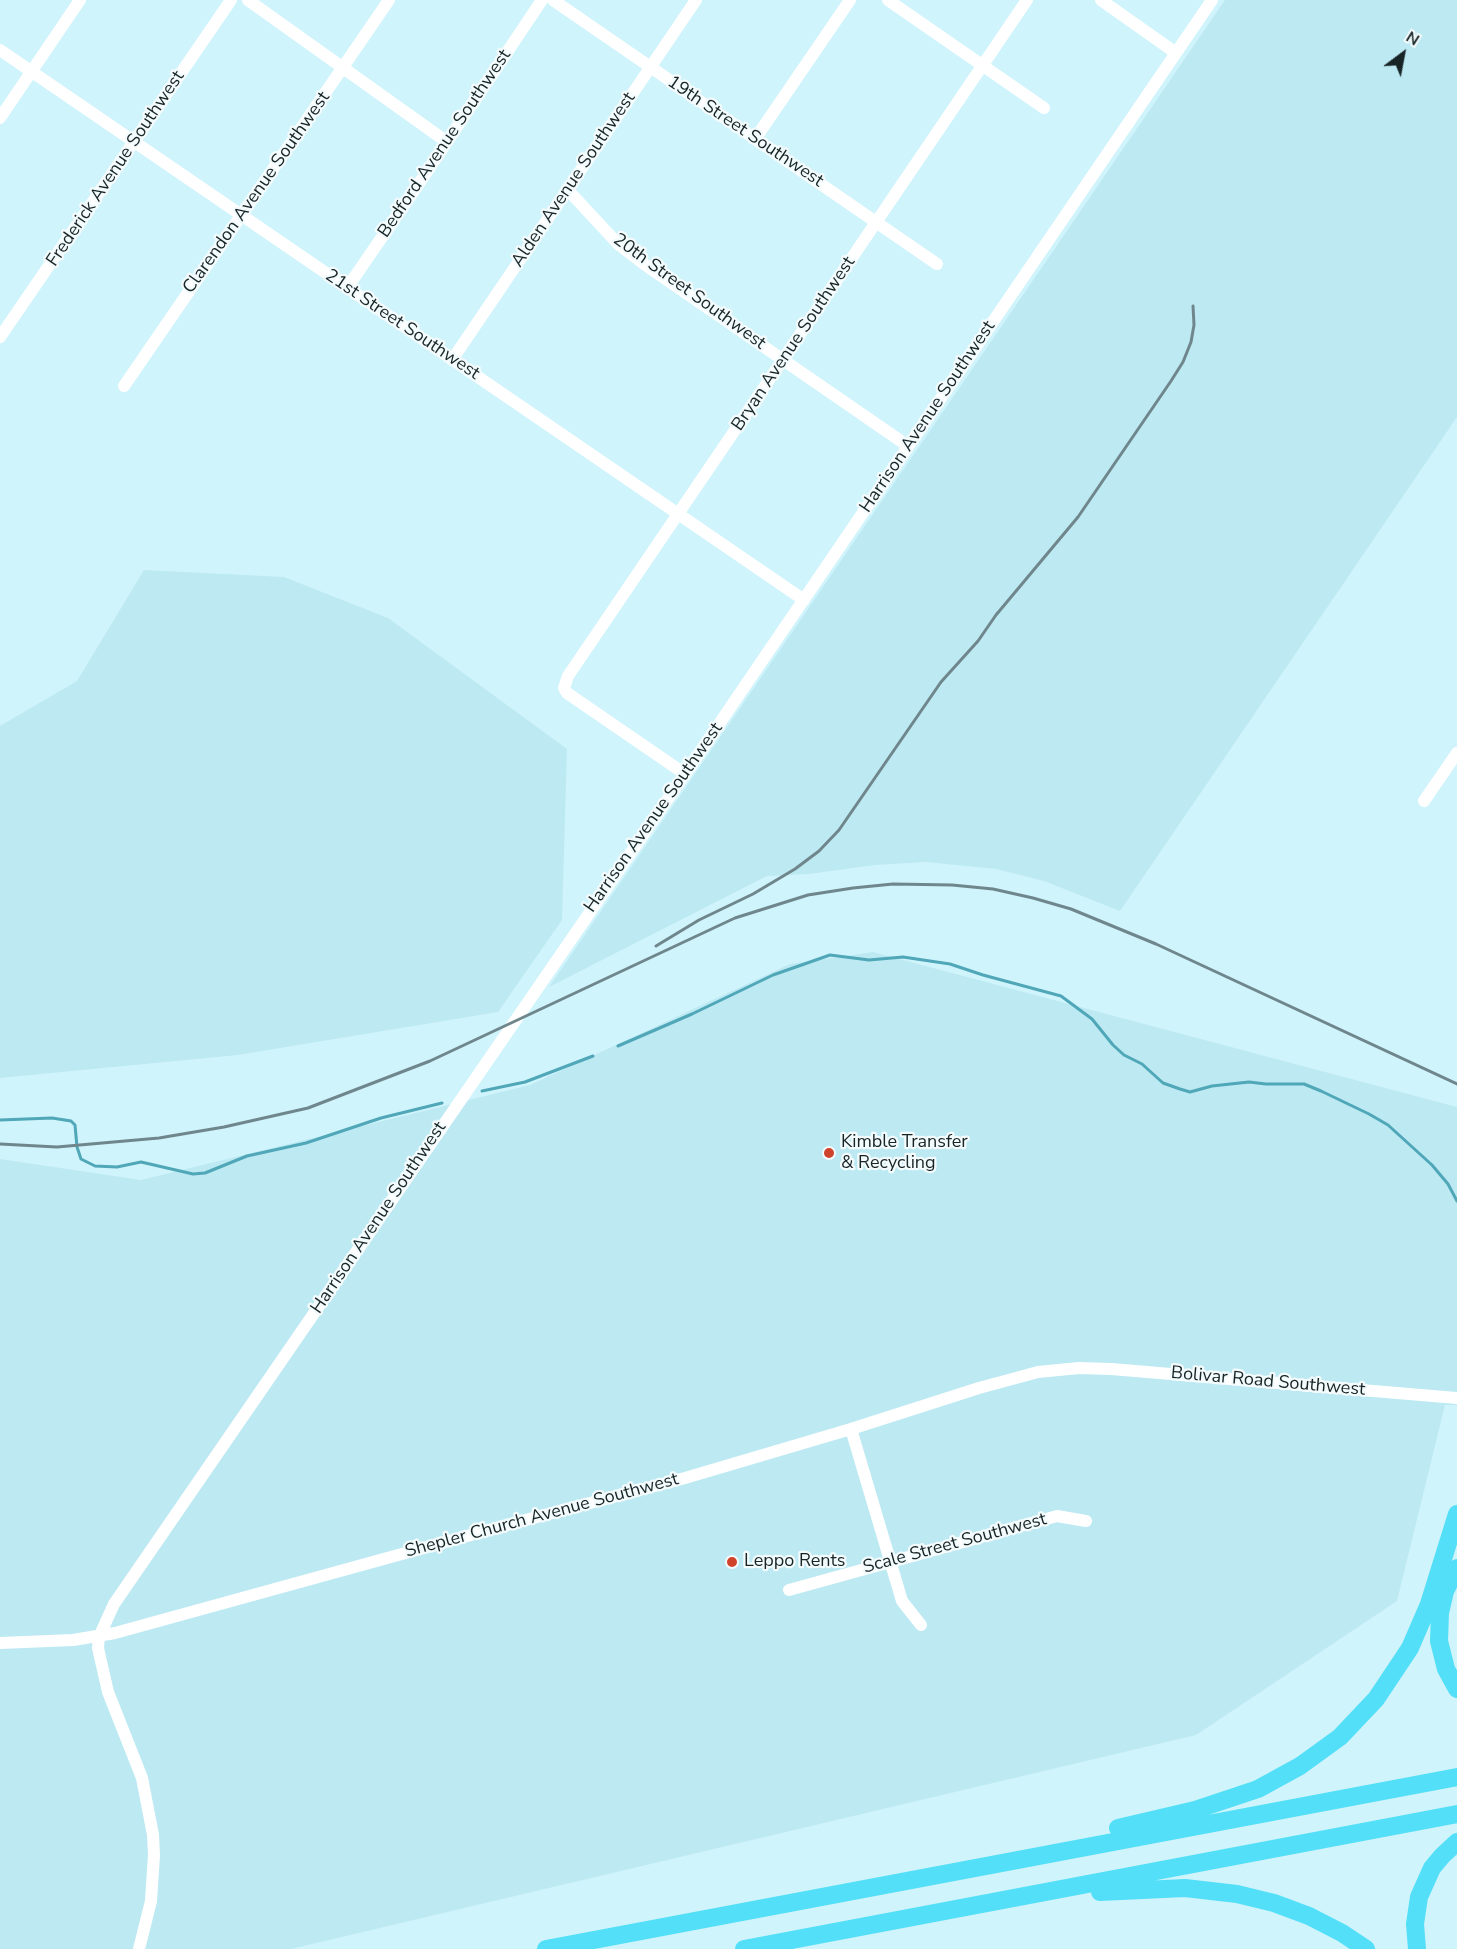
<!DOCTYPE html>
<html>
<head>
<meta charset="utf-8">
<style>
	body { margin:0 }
	#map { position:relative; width:1457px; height:1949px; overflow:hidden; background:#d0f4fc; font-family:"Nunito Sans",sans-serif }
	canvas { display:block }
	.north { position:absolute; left:1373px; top:24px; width:60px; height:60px; -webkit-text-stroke:4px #f4fbfd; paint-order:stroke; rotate:32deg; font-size:16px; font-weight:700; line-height:24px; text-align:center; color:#172527 }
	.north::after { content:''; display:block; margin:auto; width:21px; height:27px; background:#172527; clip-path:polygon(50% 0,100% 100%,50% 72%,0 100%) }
</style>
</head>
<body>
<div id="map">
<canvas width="1457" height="1949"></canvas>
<div class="north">N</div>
</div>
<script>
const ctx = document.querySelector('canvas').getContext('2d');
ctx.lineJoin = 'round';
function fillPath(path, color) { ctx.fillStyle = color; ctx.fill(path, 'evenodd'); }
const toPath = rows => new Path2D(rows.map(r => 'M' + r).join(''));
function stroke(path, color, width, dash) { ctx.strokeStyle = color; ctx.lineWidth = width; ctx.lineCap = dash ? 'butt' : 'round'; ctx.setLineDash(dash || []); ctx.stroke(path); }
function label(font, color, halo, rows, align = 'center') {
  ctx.font = font + ' "Nunito Sans",sans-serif'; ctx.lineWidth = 4.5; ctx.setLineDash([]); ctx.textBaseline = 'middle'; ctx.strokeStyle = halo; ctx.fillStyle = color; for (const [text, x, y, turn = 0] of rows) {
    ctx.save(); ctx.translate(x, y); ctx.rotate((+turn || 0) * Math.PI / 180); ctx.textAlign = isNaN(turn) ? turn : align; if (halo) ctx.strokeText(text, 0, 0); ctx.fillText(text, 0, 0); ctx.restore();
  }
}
fillPath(toPath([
	[1225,0,1457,0,1457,417,1120,911,1044,881,996,869,926,862,875,865,809,874,767,876,549,987],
	[144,570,284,577,388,618,567,749,562,920,498,1012,238,1055,0,1078,0,726,77,681],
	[873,952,1457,1107,1457,1405,1445,1405,1397,1601,1196,1735,291,1949,0,1949,0,1159,141,1180,530,1085,790,964]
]), '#bde9f3');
stroke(toPath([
	[618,1046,692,1014,773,975,830,955,869,960,903,957,950,964,983,975,1061,996,1092,1019,1113,1045,1124,1055,1142,1064,1163,1083,1180,1089,1190,1092,1212,1086,1249,1082,1266,1084,1304,1084,1321,1091,1369,1114,1388,1125,1432,1165,1448,1184,1457,1201],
	[482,1091,525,1082,593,1056],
	[0,1120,52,1118,71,1121,75,1125,77,1147,81,1159,95,1166,117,1167,141,1162,193,1174,205,1173,247,1156,306,1143,381,1118,442,1103]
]), '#4fa7b8', 3);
stroke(toPath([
	[248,0,447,142],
	[553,0,937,264],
	[888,0,1044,108],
	[1101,0,1176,53],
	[0,50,804,600],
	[0,118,80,0],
	[755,139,850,0],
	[567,189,618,244,644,264,908,446],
	[347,288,424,176,542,0],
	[0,337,231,0],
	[452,360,696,0],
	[124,386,389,0],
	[685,774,567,693,564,688,568,676,1027,0],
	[1424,801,1457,753],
	[851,1429,902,1601,921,1625],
	[789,1590,1057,1516,1086,1521],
	[0,1643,73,1640,115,1633,518,1522,685,1478,851,1429,979,1388,1038,1372,1079,1368,1111,1369,1457,1398],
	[139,1949,151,1901,154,1855,153,1835,142,1778,108,1692,98,1648,99,1637,114,1604,685,774,1212,0]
]), '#fff', 12);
stroke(toPath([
	[1446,1587,1440,1613,1439,1641,1446,1669,1457,1689],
	[1445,1591,1457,1568],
	[1118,1828,1195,1810,1258,1789,1300,1766,1340,1737,1376,1699,1410,1648,1429,1604,1457,1514],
	[1100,1892,1185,1888,1237,1894,1274,1903,1309,1916,1342,1933,1366,1949],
	[546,1949,1457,1777],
	[744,1949,1457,1814],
	[1417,1949,1415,1924,1419,1897,1432,1868,1442,1856,1457,1842]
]), '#54dff8', 18);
stroke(toPath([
	[656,946,699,920,753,894,795,869,819,851,839,830,941,682,978,641,996,615,1078,517,1171,381,1183,362,1191,342,1194,325,1193,306],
	[0,1144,57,1147,159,1138,224,1127,308,1108,430,1061,735,918,808,895,853,888,893,884,952,885,993,889,1033,898,1071,909,1156,944,1457,1084]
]), '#6f878c', 3);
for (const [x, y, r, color] of [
	[829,1153,6,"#cf432b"],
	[732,1562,6,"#cf432b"]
]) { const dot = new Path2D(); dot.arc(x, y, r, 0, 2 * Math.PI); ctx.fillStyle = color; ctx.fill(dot); stroke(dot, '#f4fbfd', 2); }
label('18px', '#172527', '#f4fbfd', [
	["19th Street Southwest",745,132,34],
	["Bedford Avenue Southwest",445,144,-56],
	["Frederick Avenue Southwest",116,169,-56],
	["Alden Avenue Southwest",574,180,-56],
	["Clarendon Avenue Southwest",257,193,-55],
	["20th Street Southwest",689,292,36],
	["21st Street Southwest",402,325,34],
	["Bryan Avenue Southwest",794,344,-56],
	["Harrison Avenue Southwest",928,417,-56],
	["Harrison Avenue Southwest",654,818,-55],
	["Harrison Avenue Southwest",379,1218,-56],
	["Bolivar Road Southwest",1268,1382,5],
	["Shepler Church Avenue Southwest",542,1516,-15],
	["Scale Street Southwest",955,1544,-15]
]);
label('18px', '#172527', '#f4fbfd', [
	["Kimble Transfer",841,1143],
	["& Recycling",841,1164],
	["Leppo Rents",744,1562]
], 'left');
</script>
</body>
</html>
